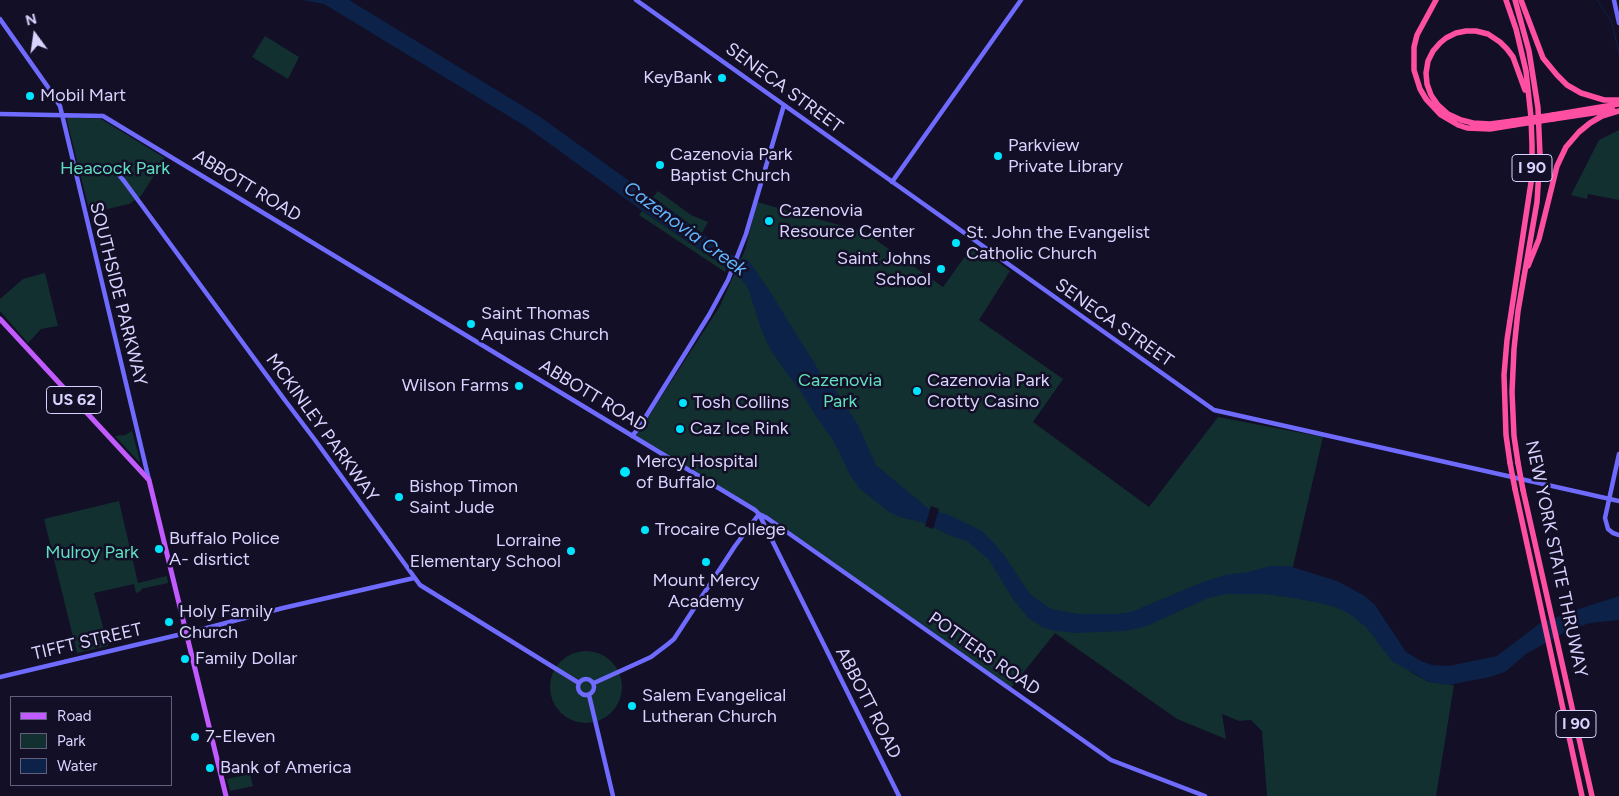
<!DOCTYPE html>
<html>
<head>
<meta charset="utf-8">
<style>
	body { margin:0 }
	#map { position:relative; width:1619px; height:796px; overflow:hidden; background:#130f26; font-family:Figtree,sans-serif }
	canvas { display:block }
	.legend { position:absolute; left:10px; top:696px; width:162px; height:90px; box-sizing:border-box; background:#130f26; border:1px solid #625e7d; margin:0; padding:6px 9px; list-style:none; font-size:15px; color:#d9d4ff }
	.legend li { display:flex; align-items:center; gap:10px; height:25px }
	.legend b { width:25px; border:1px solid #625e7d }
	.north { position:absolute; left:10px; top:10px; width:50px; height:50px; -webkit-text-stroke:4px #130f26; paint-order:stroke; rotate:346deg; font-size:14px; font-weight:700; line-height:20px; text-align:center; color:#d9d4ff }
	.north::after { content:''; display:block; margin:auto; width:18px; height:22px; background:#d9d4ff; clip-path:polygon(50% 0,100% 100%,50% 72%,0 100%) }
</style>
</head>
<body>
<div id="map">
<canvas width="1619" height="796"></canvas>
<ul class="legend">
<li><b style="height:6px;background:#c25bff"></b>Road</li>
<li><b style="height:14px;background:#12302f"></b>Park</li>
<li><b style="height:14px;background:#0c2248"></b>Water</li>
</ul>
<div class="north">N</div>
</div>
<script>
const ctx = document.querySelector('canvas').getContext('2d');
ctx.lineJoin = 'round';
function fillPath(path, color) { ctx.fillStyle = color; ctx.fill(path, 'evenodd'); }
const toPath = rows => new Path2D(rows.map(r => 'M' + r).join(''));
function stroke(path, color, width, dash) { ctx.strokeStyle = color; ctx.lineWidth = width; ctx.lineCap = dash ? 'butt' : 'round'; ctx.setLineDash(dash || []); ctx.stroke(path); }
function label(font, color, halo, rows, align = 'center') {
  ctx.font = font + ' Figtree,sans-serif'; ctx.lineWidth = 5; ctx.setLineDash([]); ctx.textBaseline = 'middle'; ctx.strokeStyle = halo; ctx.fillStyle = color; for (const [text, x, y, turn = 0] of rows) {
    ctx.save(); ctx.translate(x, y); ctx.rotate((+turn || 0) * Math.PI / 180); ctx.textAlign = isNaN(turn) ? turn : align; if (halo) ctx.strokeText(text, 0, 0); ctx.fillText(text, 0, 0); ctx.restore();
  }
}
fillPath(toPath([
	[265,36,299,57,288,79,252,57],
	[70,117,101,119,165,158,141,196,129,204,90,213,67,121,67,119],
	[1619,130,1619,200,1588,194,1587,199,1571,195,1599,140],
	[658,191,691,215,708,222,702,233,653,197],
	[757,202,857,230,859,228,943,287,974,244,1010,271,979,320,1063,379,1033,422,1149,507,1218,417,1323,437,1291,575,1363,620,1412,673,1429,682,1454,685,1436,796,1267,796,1262,731,1251,720,1239,721,1222,714,1226,739,1177,719,1055,633,1011,688,937,635,755,509,636,436,720,306,745,250],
	[642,211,727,268,725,272,639,215],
	[45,273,58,326,41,329,28,343,0,311,0,299,23,279],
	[132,431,140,461,139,462,115,436,125,435],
	[119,501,138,583,167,576,168,583,141,589,141,591,136,593,134,584,94,593,108,646,77,653,44,519],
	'550 687a36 36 0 1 1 72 0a36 36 0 1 1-72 0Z',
	[250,774,253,786,230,791,227,779]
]), '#12302f');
fillPath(toPath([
	[303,0,349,0,539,116,732,255,749,261,771,293,823,377,839,395,858,425,876,465,929,509,949,515,982,531,995,544,1004,555,1030,594,1051,609,1079,614,1116,614,1131,612,1203,582,1225,575,1248,572,1271,566,1289,566,1337,581,1365,596,1375,605,1406,652,1421,661,1432,665,1449,666,1497,656,1539,624,1579,609,1619,596,1619,620,1590,623,1567,631,1526,654,1505,672,1490,677,1448,685,1429,682,1392,661,1366,627,1348,613,1335,607,1319,603,1293,598,1265,594,1226,594,1208,598,1147,626,1125,631,1075,633,1056,631,1044,628,1028,618,1013,599,989,560,967,541,954,537,921,522,900,517,889,512,860,489,850,475,833,440,815,415,800,390,785,371,770,349,761,329,748,288,739,276,637,207,525,126,324,4]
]), '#0c2248');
fillPath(toPath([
	[931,506,939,509,933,529,925,526]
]), '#130f26');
stroke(toPath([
	[1597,0,1612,22,1619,54]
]), '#0c2248', 1);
stroke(toPath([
	[636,0,1214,410,1619,501],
	[1614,0,1619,23],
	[0,19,50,90,60,106,149,480],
	[0,114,103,116,755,510,759,514,899,796],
	[75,172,105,167,116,171,124,181,284,399,315,440,420,585,579,683],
	[892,182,1021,0],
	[632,436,638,429,709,315,728,280,746,234,784,105],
	[1619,454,1605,518,1608,529,1613,533,1619,535],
	[759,514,767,518,1111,760,1205,796],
	[0,677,203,629,283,608,414,578],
	'578 687a8 8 0 1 1 16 0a8 8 0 1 1-16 0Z',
	[594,683,651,657,668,644,674,639,735,546,759,514],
	[589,695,613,796]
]), '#6f6bff', 4.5);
stroke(toPath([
	[0,319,149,480,226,796]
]), '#c25bff', 5);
stroke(toPath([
	[1436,0,1417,35,1414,47,1414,70,1420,89,1426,99,1441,115,1458,125,1467,128,1490,129,1514,125],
	[1506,0,1516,29,1526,71,1531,117,1532,145,1532,176,1507,340,1504,375,1506,435,1510,463],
	[1515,0,1529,51,1538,108,1540,155,1537,202,1518,311,1514,349,1512,392,1514,436,1518,463],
	[1521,0,1543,58,1557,75,1567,85,1581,93,1604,100,1619,100],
	[1553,115,1619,104],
	[1553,119,1613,110],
	[1513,121,1490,124,1473,123,1461,120,1448,114,1438,105,1431,95,1427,84,1426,73,1428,61,1433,51,1440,43,1446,38,1456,33,1466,31,1476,31,1488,34,1500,42,1507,49,1513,57,1525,90],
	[1528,266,1539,239,1557,166,1566,147,1579,132,1590,123,1602,116,1619,111],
	[1515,489,1582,796],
	[1523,490,1592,796]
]), '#ff4fa3', 5.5);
stroke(toPath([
	[1513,121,1553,115],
	[1514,125,1553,119],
	[1510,463,1515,489],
	[1518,463,1523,490]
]), '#ff4fa3', 5.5);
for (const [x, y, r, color] of [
	[722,78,5,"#00e5ff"],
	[30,96,5,"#00e5ff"],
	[998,156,5,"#00e5ff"],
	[660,165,5,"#00e5ff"],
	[769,221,5,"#00e5ff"],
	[956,243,5,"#00e5ff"],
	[941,269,5,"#00e5ff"],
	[471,324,5,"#00e5ff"],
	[519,386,5,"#00e5ff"],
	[917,391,5,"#00e5ff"],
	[683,403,5,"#00e5ff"],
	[680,429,5,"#00e5ff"],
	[625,472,6,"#00e5ff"],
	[399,497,5,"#00e5ff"],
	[645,530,5,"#00e5ff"],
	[159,549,5,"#00e5ff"],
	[571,551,5,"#00e5ff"],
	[706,562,5,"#00e5ff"],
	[169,622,5,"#00e5ff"],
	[185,659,5,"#00e5ff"],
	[632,706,5,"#00e5ff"],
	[195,737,5,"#00e5ff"],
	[210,768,5,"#00e5ff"]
]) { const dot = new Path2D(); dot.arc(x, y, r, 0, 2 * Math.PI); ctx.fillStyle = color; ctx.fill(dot); stroke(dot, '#130f26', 2); }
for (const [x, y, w] of [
	[1532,168,40],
	[74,400,55],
	[1576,724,40]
]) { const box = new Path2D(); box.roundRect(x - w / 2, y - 13.5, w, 27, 4); ctx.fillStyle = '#130f26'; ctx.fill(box); stroke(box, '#d9d4ff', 1); }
label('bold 16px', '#d9d4ff', null, [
	["I 90",1532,168],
	["US 62",74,400],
	["I 90",1576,724]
]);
label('18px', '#d9d4ff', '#130f26', [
	["KeyBank",712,78,"right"],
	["Mobil Mart",40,96],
	["Parkview",1008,146],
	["Private Library",1008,167],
	["Cazenovia Park",670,155],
	["Baptist Church",670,176],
	["Cazenovia",779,211],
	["Resource Center",779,232],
	["St. John the Evangelist",966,233],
	["Catholic Church",966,254],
	["Saint Johns",931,259,"right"],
	["School",931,280,"right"],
	["Saint Thomas",481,314],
	["Aquinas Church",481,335],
	["Cazenovia Park",927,381],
	["Crotty Casino",927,402],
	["Wilson Farms",509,386,"right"],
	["Tosh Collins",693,403],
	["Caz Ice Rink",690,429],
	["Mercy Hospital",636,462],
	["of Buffalo",636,483],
	["Bishop Timon",409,487],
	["Saint Jude",409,508],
	["Trocaire College",655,530],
	["Buffalo Police",169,539],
	["A- disrtict",169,560],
	["Lorraine",561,541,"right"],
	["Elementary School",561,562,"right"],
	["Mount Mercy",706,581,"center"],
	["Academy",706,602,"center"],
	["Holy Family",179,612],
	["Church",179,633],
	["Family Dollar",195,659],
	["Salem Evangelical",642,696],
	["Lutheran Church",642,717],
	["7-Eleven",205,737],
	["Bank of America",220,768]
], 'left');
label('18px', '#d9d4ff', '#130f26', [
	["SENECA STREET",784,88,36],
	["ABBOTT ROAD",247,186,31],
	["SOUTHSIDE PARKWAY",118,294,76],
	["SENECA STREET",1114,323,35],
	["ABBOTT ROAD",593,396,31],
	["MCKINLEY PARKWAY",322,428,54],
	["NEW YORK STATE THRUWAY",1556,559,78],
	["TIFFT STREET",87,642,-13],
	["POTTERS ROAD",984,654,35],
	["ABBOTT ROAD",868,703,63]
]);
label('18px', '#5fe0c0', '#130f26', [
	["Heacock Park",115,169],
	["Cazenovia",840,381],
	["Park",840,402],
	["Mulroy Park",92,553]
]);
label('italic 19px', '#62b6ff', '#130f26', [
	["Cazenovia Creek",685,229,36]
]);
</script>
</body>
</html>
